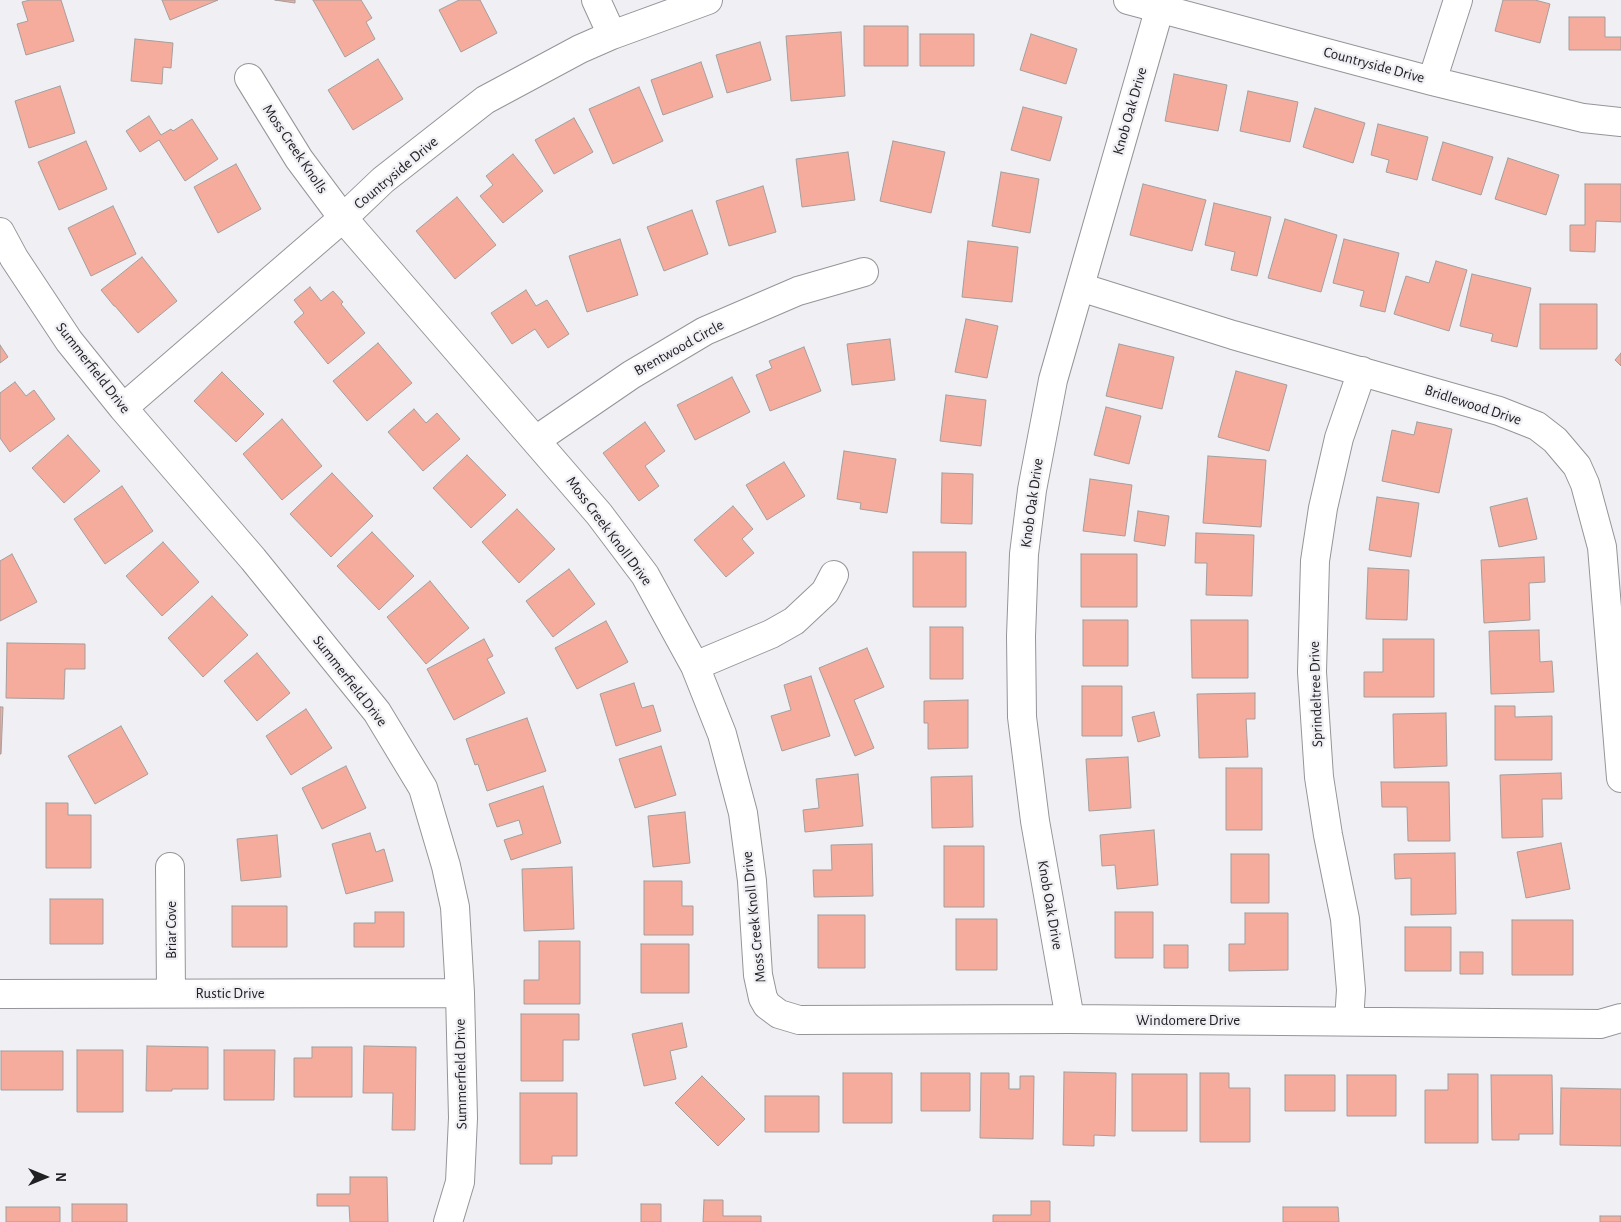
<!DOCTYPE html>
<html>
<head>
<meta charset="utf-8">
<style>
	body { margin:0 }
	#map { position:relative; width:1621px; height:1222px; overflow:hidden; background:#efeff4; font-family:"Alegreya Sans",sans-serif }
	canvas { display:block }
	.north { position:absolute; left:20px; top:1152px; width:50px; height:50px; -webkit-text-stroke:4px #efeff4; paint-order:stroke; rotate:90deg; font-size:14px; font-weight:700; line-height:20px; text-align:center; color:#212123 }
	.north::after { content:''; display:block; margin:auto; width:18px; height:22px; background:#212123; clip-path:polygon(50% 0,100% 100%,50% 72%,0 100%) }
</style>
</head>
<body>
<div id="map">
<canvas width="1621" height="1222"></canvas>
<div class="north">N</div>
</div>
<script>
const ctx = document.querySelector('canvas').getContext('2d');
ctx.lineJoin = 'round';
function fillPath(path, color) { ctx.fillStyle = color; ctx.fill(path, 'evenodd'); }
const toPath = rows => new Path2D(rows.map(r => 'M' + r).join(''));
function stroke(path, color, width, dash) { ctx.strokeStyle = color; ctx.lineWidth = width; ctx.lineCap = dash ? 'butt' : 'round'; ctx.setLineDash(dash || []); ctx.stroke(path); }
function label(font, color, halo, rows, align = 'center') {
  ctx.font = font + ' "Alegreya Sans",sans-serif'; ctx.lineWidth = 4.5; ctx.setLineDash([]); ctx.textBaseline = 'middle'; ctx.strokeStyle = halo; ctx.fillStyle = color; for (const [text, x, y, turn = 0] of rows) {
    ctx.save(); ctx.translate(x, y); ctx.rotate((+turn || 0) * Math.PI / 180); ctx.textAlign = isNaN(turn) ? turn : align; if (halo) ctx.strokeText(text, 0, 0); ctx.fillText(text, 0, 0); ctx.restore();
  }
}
const building = toPath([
	[30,0,61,0,74,41,26,55,17,24,28,21,22,2,30,0],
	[162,0,218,0,170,20,162,0],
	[275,0,295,0,295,3,275,0],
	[313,0,361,0,372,18,366,22,375,39,345,57,313,0],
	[459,0,480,0,497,33,461,52,439,10,459,0],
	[1503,0,1535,0,1550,4,1540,43,1495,31,1503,0],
	[1569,17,1605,17,1605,37,1621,37,1621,50,1569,50,1569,17],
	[864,26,908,26,908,66,864,66,864,26],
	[841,32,845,96,791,101,786,36,841,32],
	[920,34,974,34,974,66,920,66,920,34],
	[1031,34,1077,49,1066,84,1020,70,1031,34],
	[135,39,173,43,171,68,163,67,162,84,131,81,135,39],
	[760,42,771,80,727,93,716,55,760,42],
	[378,59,403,99,353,130,328,90,378,59],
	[701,62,713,97,663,115,651,80,701,62],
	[1174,74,1227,85,1218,131,1165,121,1174,74],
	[60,86,75,133,29,148,15,101,60,86],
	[639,87,663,141,613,164,589,109,639,87],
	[1248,91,1298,102,1290,142,1240,131,1248,91],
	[1023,107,1062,117,1050,161,1011,150,1023,107],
	[1315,108,1365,123,1353,163,1303,147,1315,108],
	[149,116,161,135,171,129,173,131,192,119,218,159,185,181,159,140,140,152,126,131,149,116],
	[574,118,593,152,554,174,535,140,574,118],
	[1378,124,1428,137,1417,180,1386,172,1389,160,1371,155,1378,124],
	[86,141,107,189,59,210,38,162,86,141],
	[893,141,945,152,931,213,880,201,893,141],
	[1443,142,1493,157,1481,195,1432,180,1443,142],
	[848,152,855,200,802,207,796,159,848,152],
	[513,154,543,191,503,223,480,196,493,185,486,176,513,154],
	[1508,158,1559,175,1546,215,1495,199,1508,158],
	[236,164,261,209,218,233,194,187,236,164],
	[1001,172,1039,179,1030,233,992,226,1001,172],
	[1143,184,1206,200,1192,251,1130,235,1143,184],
	[1585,184,1621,184,1621,222,1596,221,1595,252,1570,251,1570,225,1585,225,1585,184],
	[763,186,776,232,729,246,716,201,763,186],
	[457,197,496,245,455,279,416,231,457,197],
	[1214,203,1271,217,1257,276,1231,270,1235,252,1205,245,1214,203],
	[113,206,136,254,91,276,68,228,113,206],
	[692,210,708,254,664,271,647,227,692,210],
	[1285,219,1337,235,1321,292,1268,278,1285,219],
	[620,239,638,295,587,312,569,256,620,239],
	[1344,239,1399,253,1385,312,1360,306,1364,291,1333,283,1344,239],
	[968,241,1018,247,1012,302,962,297,968,241],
	[142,257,177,301,138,333,115,306,114,306,101,290,142,257],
	[1436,261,1467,270,1449,331,1394,314,1406,276,1429,283,1436,261],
	[1472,274,1531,288,1517,347,1491,341,1493,334,1460,326,1472,274],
	[310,287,321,301,333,291,343,302,341,304,365,333,328,364,294,322,304,313,294,300,310,287],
	[526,290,536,306,547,300,569,334,548,348,535,329,512,344,491,313,526,290],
	[1540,304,1597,304,1597,349,1540,349,1540,304],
	[966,319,998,326,987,378,955,372,966,319],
	[890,339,895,380,852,385,847,344,890,339],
	[378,343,412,383,367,421,333,381,378,343],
	[1119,344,1174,357,1162,409,1106,396,1119,344],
	[0,345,8,357,0,363,0,345],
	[804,347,821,391,770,411,756,375,772,368,769,361,804,347],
	[1621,353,1621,366,1615,360,1621,353],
	[1236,371,1287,385,1269,451,1218,437,1236,371],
	[222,372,264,414,236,442,194,401,222,372],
	[732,377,750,412,695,440,677,405,732,377],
	[15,382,26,396,34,390,55,419,10,452,0,438,0,393,15,382],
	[946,395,986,400,981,446,940,441,946,395],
	[1106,407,1141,416,1129,464,1094,455,1106,407],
	[414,409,426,423,437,413,460,439,423,471,388,432,414,409],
	[282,419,322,466,282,500,243,454,282,419],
	[645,422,665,451,645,466,659,486,639,501,603,453,645,422],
	[1417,422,1452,429,1439,493,1382,481,1392,430,1414,435,1417,422],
	[68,435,100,471,64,503,32,468,68,435],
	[844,451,896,459,887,513,860,509,861,503,837,499,844,451],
	[467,455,506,495,471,528,433,488,467,455],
	[1208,456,1266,460,1261,527,1203,523,1208,456],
	[784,462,805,496,767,520,746,485,784,462],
	[332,473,373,516,331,557,290,514,332,473],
	[942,473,973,474,972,524,941,523,942,473],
	[1090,479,1132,485,1125,536,1083,531,1090,479],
	[122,486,153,531,105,564,74,519,122,486],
	[1377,497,1419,503,1411,557,1369,550,1377,497],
	[1527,498,1537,539,1499,547,1490,507,1527,498],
	[733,506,753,529,742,539,754,553,726,577,694,540,733,506],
	[517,509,555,549,519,583,482,542,517,509],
	[1138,511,1169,516,1165,546,1134,541,1138,511],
	[372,532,414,576,379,610,337,566,372,532],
	[1196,533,1254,535,1252,596,1206,595,1207,563,1195,563,1196,533],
	[163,542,199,582,162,616,126,576,163,542],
	[913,552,966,552,966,607,913,607,913,552],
	[12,554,37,602,0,621,0,561,12,554],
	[1081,554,1137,554,1137,607,1081,607,1081,554],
	[1544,557,1545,582,1529,583,1530,620,1484,623,1481,560,1544,557],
	[1368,568,1409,570,1407,620,1366,619,1368,568],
	[569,569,595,604,553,637,526,601,569,569],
	[430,581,469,628,426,664,387,617,430,581],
	[212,596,248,635,203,677,168,638,212,596],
	[1083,620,1128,620,1128,666,1083,666,1083,620],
	[1191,620,1248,620,1248,678,1192,678,1191,620],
	[606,621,628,662,577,689,555,648,606,621],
	[930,627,963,627,963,679,930,679,930,627],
	[1539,630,1540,662,1552,661,1554,692,1491,694,1489,631,1539,630],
	[484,639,493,656,487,659,505,693,454,720,427,669,484,639],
	[1383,639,1434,639,1434,697,1364,697,1364,672,1383,672,1383,639],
	[7,643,85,644,85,669,65,669,64,699,6,698,7,643],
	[867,648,884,687,854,700,874,748,855,756,819,668,867,648],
	[257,653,290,693,257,721,224,681,257,653],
	[811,676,830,736,782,751,771,716,791,710,784,685,811,676],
	[634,683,642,708,653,705,661,731,616,746,600,694,634,683],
	[1082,686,1122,686,1122,736,1082,736,1082,686],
	[1255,693,1255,719,1246,719,1248,757,1199,758,1197,694,1255,693],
	[968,700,968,748,928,749,928,723,924,723,924,701,968,700],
	[1495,706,1515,706,1515,717,1552,716,1552,760,1495,760,1495,706],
	[0,707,3,707,1,754,0,754,0,707],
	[306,709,332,748,291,775,266,736,306,709],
	[1154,712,1160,736,1138,742,1132,717,1154,712],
	[1446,713,1447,766,1394,768,1393,714,1446,713],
	[527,718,546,771,487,791,478,764,475,765,466,739,527,718],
	[121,726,148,774,95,804,68,756,121,726],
	[661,746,676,795,635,808,619,759,661,746],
	[1128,757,1131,808,1089,811,1086,759,1128,757],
	[346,766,366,808,322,829,302,788,346,766],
	[1226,768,1262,768,1262,830,1226,830,1226,768],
	[1561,773,1562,799,1542,799,1543,837,1502,838,1500,775,1561,773],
	[858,774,863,826,805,832,803,810,819,808,816,779,858,774],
	[972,776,973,827,932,828,931,777,972,776],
	[1381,782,1449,782,1450,841,1408,841,1407,807,1382,807,1381,782],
	[543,786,561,843,511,860,504,840,523,834,519,820,497,827,489,804,543,786],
	[46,803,68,803,68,815,91,815,91,868,46,868,46,803],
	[685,812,690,863,653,867,648,816,685,812],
	[1154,830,1158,885,1117,889,1115,865,1102,866,1100,835,1154,830],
	[370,833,376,852,384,849,393,881,346,894,332,844,370,833],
	[277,835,281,877,241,881,237,839,277,835],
	[1561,843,1570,889,1526,898,1517,852,1561,843],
	[872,844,873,896,814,897,813,870,832,870,831,845,872,844],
	[944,846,984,846,984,907,944,907,944,846],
	[1455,853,1456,914,1411,915,1411,878,1395,879,1394,854,1455,853],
	[1231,854,1269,854,1269,903,1231,903,1231,854],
	[572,867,574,929,524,931,522,869,572,867],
	[644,881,682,881,682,906,693,906,693,935,644,935,644,881],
	[50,899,103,899,103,944,50,944,50,899],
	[232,906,287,906,287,947,232,947,232,906],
	[375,912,404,912,404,947,354,947,354,923,375,923,375,912],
	[1115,912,1153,912,1153,958,1115,958,1115,912],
	[1245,913,1288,913,1288,970,1229,971,1229,944,1245,944,1245,913],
	[818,915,865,915,865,968,818,968,818,915],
	[956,919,997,919,997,970,956,970,956,919],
	[1512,920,1573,920,1573,975,1512,975,1512,920],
	[1405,927,1451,927,1451,971,1405,971,1405,927],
	[539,941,580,941,580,1004,524,1004,524,980,539,980,539,941],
	[641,944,689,944,689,993,641,993,641,944],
	[1164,945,1188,945,1188,968,1164,968,1164,945],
	[1460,952,1483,952,1483,974,1460,974,1460,952],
	[521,1014,579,1014,579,1040,563,1040,563,1081,521,1081,521,1014],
	[682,1023,687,1047,670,1051,676,1079,644,1086,632,1034,682,1023],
	[147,1046,208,1047,208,1089,172,1089,172,1091,146,1091,147,1046],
	[364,1046,416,1047,415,1130,392,1130,393,1093,363,1093,364,1046],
	[312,1047,352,1047,352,1097,294,1097,294,1058,312,1058,312,1047],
	[77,1050,123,1050,123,1112,77,1112,77,1050],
	[224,1050,275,1050,274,1100,224,1100,224,1050],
	[1,1051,63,1051,63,1090,1,1090,1,1051],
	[1064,1072,1116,1073,1115,1136,1094,1135,1094,1146,1063,1145,1064,1072],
	[843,1073,892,1073,892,1123,843,1123,843,1073],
	[921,1073,970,1073,970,1111,921,1111,921,1073],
	[981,1073,1009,1073,1009,1089,1020,1089,1020,1076,1034,1076,1033,1139,980,1138,981,1073],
	[1200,1073,1229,1073,1229,1088,1250,1088,1250,1142,1200,1142,1200,1073],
	[1132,1074,1187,1074,1187,1131,1132,1131,1132,1074],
	[1448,1074,1478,1074,1478,1143,1425,1143,1425,1090,1448,1090,1448,1074],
	[1285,1075,1335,1075,1335,1111,1285,1111,1285,1075],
	[1347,1075,1396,1075,1396,1116,1347,1116,1347,1075],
	[1491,1075,1552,1075,1553,1134,1519,1134,1519,1140,1492,1140,1491,1075],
	[702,1076,745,1119,718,1146,675,1103,702,1076],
	[1561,1088,1621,1089,1621,1146,1560,1145,1561,1088],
	[520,1093,577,1093,577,1156,552,1156,552,1164,520,1164,520,1093],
	[765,1096,819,1096,819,1132,765,1132,765,1096],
	[350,1177,387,1177,388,1222,350,1222,349,1206,317,1206,317,1194,350,1194,350,1177],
	[704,1200,723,1200,723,1216,761,1216,761,1222,703,1222,704,1200],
	[1031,1201,1050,1201,1050,1222,993,1222,993,1215,1031,1215,1031,1201],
	[72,1204,127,1204,127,1222,72,1222,72,1204],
	[641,1204,661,1204,661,1222,641,1222,641,1204],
	[6,1207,60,1207,60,1222,6,1222,6,1207],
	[1283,1207,1338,1207,1339,1222,1283,1222,1283,1207],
	[1600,1216,1621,1216,1621,1222,1600,1222,1600,1216]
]);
fillPath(building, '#f5ac9d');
stroke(building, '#a49e9d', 1);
const minor = toPath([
	[596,0,612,35],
	[1128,0,1432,81,1583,118,1621,122],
	[249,78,299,159,343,218,599,514,645,575,695,666,722,734,743,813,752,881,758,975,763,998,767,1005,779,1014,799,1020,1070,1019,1600,1024,1621,1018],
	[1432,81,1458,0],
	[0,232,14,258,69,341,123,408,253,559,377,712,423,788,446,866,455,907,460,993,463,1118,460,1182,448,1222],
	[1080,287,1233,335,1499,411,1537,426,1555,440,1577,466,1585,484,1602,547,1621,778],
	[123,408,343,218,383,180,485,100,580,49,612,35,708,0],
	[536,440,631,375,705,331,798,291,864,272],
	[695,666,771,634,794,621,825,592,834,575],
	[170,867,171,993],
	[0,994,460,993],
	[1070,1019,1035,821,1022,717,1021,636,1024,554,1032,490,1053,380,1162,0],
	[1349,1021,1351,990,1345,919,1328,835,1319,777,1312,672,1315,561,1323,508,1339,438,1362,371]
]);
stroke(minor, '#959599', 30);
stroke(minor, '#fff', 28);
label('15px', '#212123', '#efeff4', [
	["Countryside Drive",1374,65,15],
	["Knob Oak Drive",1130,111,-74],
	["Moss Creek Knolls",295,149,56],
	["Countryside Drive",396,173,-40],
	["Brentwood Circle",679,348,-29],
	["Summerfield Drive",93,368,52],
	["Bridlewood Drive",1473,405,18],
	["Knob Oak Drive",1032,503,-82],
	["Moss Creek Knoll Drive",609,531,53],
	["Summerfield Drive",350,681,52],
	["Sprindeltree Drive",1316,694,-92],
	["Knob Oak Drive",1050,905,80],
	["Moss Creek Knoll Drive",754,917,-96],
	["Briar Cove",171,930,-90],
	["Rustic Drive",230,993],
	["Windomere Drive",1188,1020],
	["Summerfield Drive",461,1074,-91]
]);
</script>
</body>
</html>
